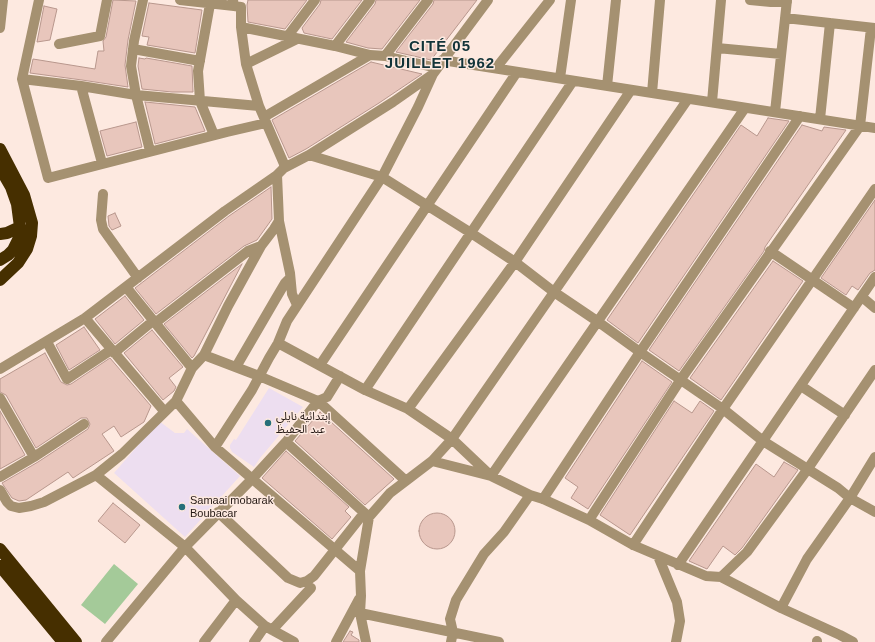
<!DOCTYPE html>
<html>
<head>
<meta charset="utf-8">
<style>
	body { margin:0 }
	canvas { display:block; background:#fde9e0 }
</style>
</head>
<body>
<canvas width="875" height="642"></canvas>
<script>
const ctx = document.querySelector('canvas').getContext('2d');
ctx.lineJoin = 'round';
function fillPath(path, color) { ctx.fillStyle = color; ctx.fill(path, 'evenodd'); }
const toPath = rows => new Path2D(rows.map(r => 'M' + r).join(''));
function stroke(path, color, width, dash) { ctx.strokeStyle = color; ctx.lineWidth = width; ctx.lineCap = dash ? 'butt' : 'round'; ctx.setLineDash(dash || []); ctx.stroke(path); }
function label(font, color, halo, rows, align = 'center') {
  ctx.font = font + ' Helvetica,"Noto Sans Arabic",sans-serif'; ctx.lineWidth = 3; ctx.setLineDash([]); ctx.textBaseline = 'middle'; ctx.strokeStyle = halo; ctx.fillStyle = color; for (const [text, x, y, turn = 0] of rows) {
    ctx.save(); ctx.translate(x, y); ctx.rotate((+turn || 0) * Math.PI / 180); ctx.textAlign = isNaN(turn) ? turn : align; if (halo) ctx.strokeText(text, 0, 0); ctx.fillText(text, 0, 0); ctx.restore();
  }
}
fillPath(toPath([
	[269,388,303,407,260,458,254,467,232,452,230,448,230,445,234,439,236,440],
	[159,421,175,433,184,433,187,429,240,476,185,537,114,473]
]), '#eddef0');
fillPath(toPath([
	[114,564,138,584,105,624,81,605]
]), '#a4ca99');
const building = toPath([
	[113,0,136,1,128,40,125,65,128,87,82,80,30,73,33,59,95,69,98,51,104,51,103,41,106,37,113,0],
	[248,0,307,0,285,29,248,22,247,5,248,0],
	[321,0,362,0,332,39,304,33,302,28,320,4,321,0],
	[376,0,420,0,382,49,368,48,346,42,375,4,376,0],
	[434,0,477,0,431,60,396,52,433,4,434,0],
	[149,3,202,10,195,53,147,45,149,37,142,36,149,3],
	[44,6,57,9,50,40,37,42,44,6],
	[139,58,145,59,146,58,192,66,193,92,172,92,142,89,138,66,139,58],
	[371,62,422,74,379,103,306,149,289,158,272,120,371,62],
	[145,102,195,107,205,131,155,144,145,102],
	[768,118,789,121,638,343,607,320,741,125,757,136,768,118],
	[136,122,142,147,107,156,100,131,136,122],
	[802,125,822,131,824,127,846,130,765,247,764,251,679,371,649,350,802,125],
	[271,187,272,219,257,240,244,246,156,314,135,288,229,216,271,187],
	[875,200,875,270,870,273,858,290,852,286,846,295,821,278,875,200],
	[115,213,121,226,112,230,109,226,108,216,115,213],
	[773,261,803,281,721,400,690,378,773,261],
	[242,264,194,356,192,358,164,324,242,264],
	[125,296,144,320,115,344,95,319,125,296],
	[84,327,100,350,69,370,56,345,84,327],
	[152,330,183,367,169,378,176,387,174,391,163,400,124,353,152,330],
	[45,353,61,382,67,385,71,384,110,358,151,406,144,422,121,437,114,426,102,434,114,451,73,478,68,472,26,500,19,501,12,498,2,483,38,462,88,429,90,424,87,418,81,418,36,448,6,395,0,392,0,379,45,353],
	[642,361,672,382,588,509,571,498,578,487,565,478,642,361],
	[674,401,692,413,700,401,714,411,630,535,600,515,674,401],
	[0,411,25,455,0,469,0,411],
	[320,412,394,479,365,505,295,441,320,412],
	[286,451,349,507,345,511,351,517,332,539,262,478,286,451],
	[784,462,798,470,742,548,735,555,723,546,707,569,689,561,756,464,774,477,784,462],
	[113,503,140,525,125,543,98,521,113,503],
	'419 531a18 18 0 1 1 36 0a18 18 0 1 1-36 0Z',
	[350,631,353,632,351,635,359,640,359,642,343,642,350,631]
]);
fillPath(building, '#e8c6bc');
stroke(building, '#b8978d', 1);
stroke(toPath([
	[39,0,22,79,48,178,227,132,266,123],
	[143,0,134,41,131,66,136,95,150,151],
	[180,0,234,6],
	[233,0,234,6,241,7,241,27,246,64,259,106,284,164,284,168],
	[750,0,771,2,787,2],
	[210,4,198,71,200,101,214,135],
	[785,18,875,28],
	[241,27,335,46,370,55,385,56,437,68],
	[0,28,3,0],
	[287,37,315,0],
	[59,44,100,36,107,0],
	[335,46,370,0],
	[717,48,781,54],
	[133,49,200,61],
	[385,56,428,0],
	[442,60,875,128],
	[246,64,297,39],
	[496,68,550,0],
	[560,78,571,0],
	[22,79,81,86,136,95,259,106],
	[81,86,102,163],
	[607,86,616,0],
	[652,93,660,0],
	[712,102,721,0],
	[775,112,787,0],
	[264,117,370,55],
	[820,119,830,23],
	[309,155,382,177,471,233,515,262,554,292,597,321,640,352,723,409,763,441,838,488,850,498,875,457],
	[277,175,279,221,290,273,292,294,297,305],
	[103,194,101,220,103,229,138,278],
	[770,251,854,308],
	[126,287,192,368],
	[862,297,875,308],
	[85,318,164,411],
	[155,323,248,251,261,246],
	[47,342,67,379,111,350],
	[278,343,365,390,408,409,452,439,491,476,530,495,543,499,589,520,633,545,706,576,721,577,781,608,840,635,853,642],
	[114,353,153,321],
	[204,355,228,306,261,246,274,229,279,221],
	[320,365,517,72],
	[236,367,275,300,285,283,290,278],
	[0,369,85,318,225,211,277,175,284,168,309,155,393,102,433,74],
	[801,386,845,415],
	[365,390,573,81],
	[0,398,34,457],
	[176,401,215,447,360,571],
	[408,409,515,262,631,90],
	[286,442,369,517],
	[215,447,252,390,269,358,278,343,287,321,382,177,418,107,433,74,488,0],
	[432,461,491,476,745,108],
	[96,475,185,547,236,600,265,626,294,642],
	[0,477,34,457,84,424],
	[0,490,7,502,11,506,19,508,31,506,44,502,96,475,122,454,176,401,192,368,204,355,259,376,318,401,406,481],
	[543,499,640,352,800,116],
	[218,512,288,578,300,583,307,581,314,576,364,513],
	[589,520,681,379,860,126,871,28],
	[633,545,723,409,875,189],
	[658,556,677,602,680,621,676,642],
	[678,565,875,277],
	[721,577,747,552,807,470,875,370],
	[781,608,807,559,850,498,875,512],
	[360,613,499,642],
	[272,630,311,588],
	[106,642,185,547,252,479,286,442,318,401,327,397,340,376],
	[204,642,236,600],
	[254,642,265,626],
	[336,642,359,599],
	[366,642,360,613,361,596,360,571,369,517,390,493,432,461,452,439,688,99],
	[451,642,453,632,450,619,456,600,484,554,504,532,530,495],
	[817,642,817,641]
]), '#a59171', 10);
stroke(toPath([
	[0,149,24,195,32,223,31,236,27,249,18,263,0,280],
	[0,168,11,187,17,204,20,227,20,236,13,250,8,255,0,260],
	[0,234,7,233,20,227],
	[0,549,76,642],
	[0,566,63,642]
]), '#462f00', 12);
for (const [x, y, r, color] of [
	[268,423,4,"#266f7a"],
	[182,507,4,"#266f7a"]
]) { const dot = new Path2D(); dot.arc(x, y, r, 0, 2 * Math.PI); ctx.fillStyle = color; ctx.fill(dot); stroke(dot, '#fde9e0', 1.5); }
label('11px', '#261a15', '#fde9e0', [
	["إبتدائية نايلي",276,417],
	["عبد الحفيظ",276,430],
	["Samaai mobarak",190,501],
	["Boubacar",190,514]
], 'left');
ctx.letterSpacing = '1px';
label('bold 15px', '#113338', '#fde9e0', [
	["CITÉ 05",440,47],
	["JUILLET 1962",440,64]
]);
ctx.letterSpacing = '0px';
</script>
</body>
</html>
